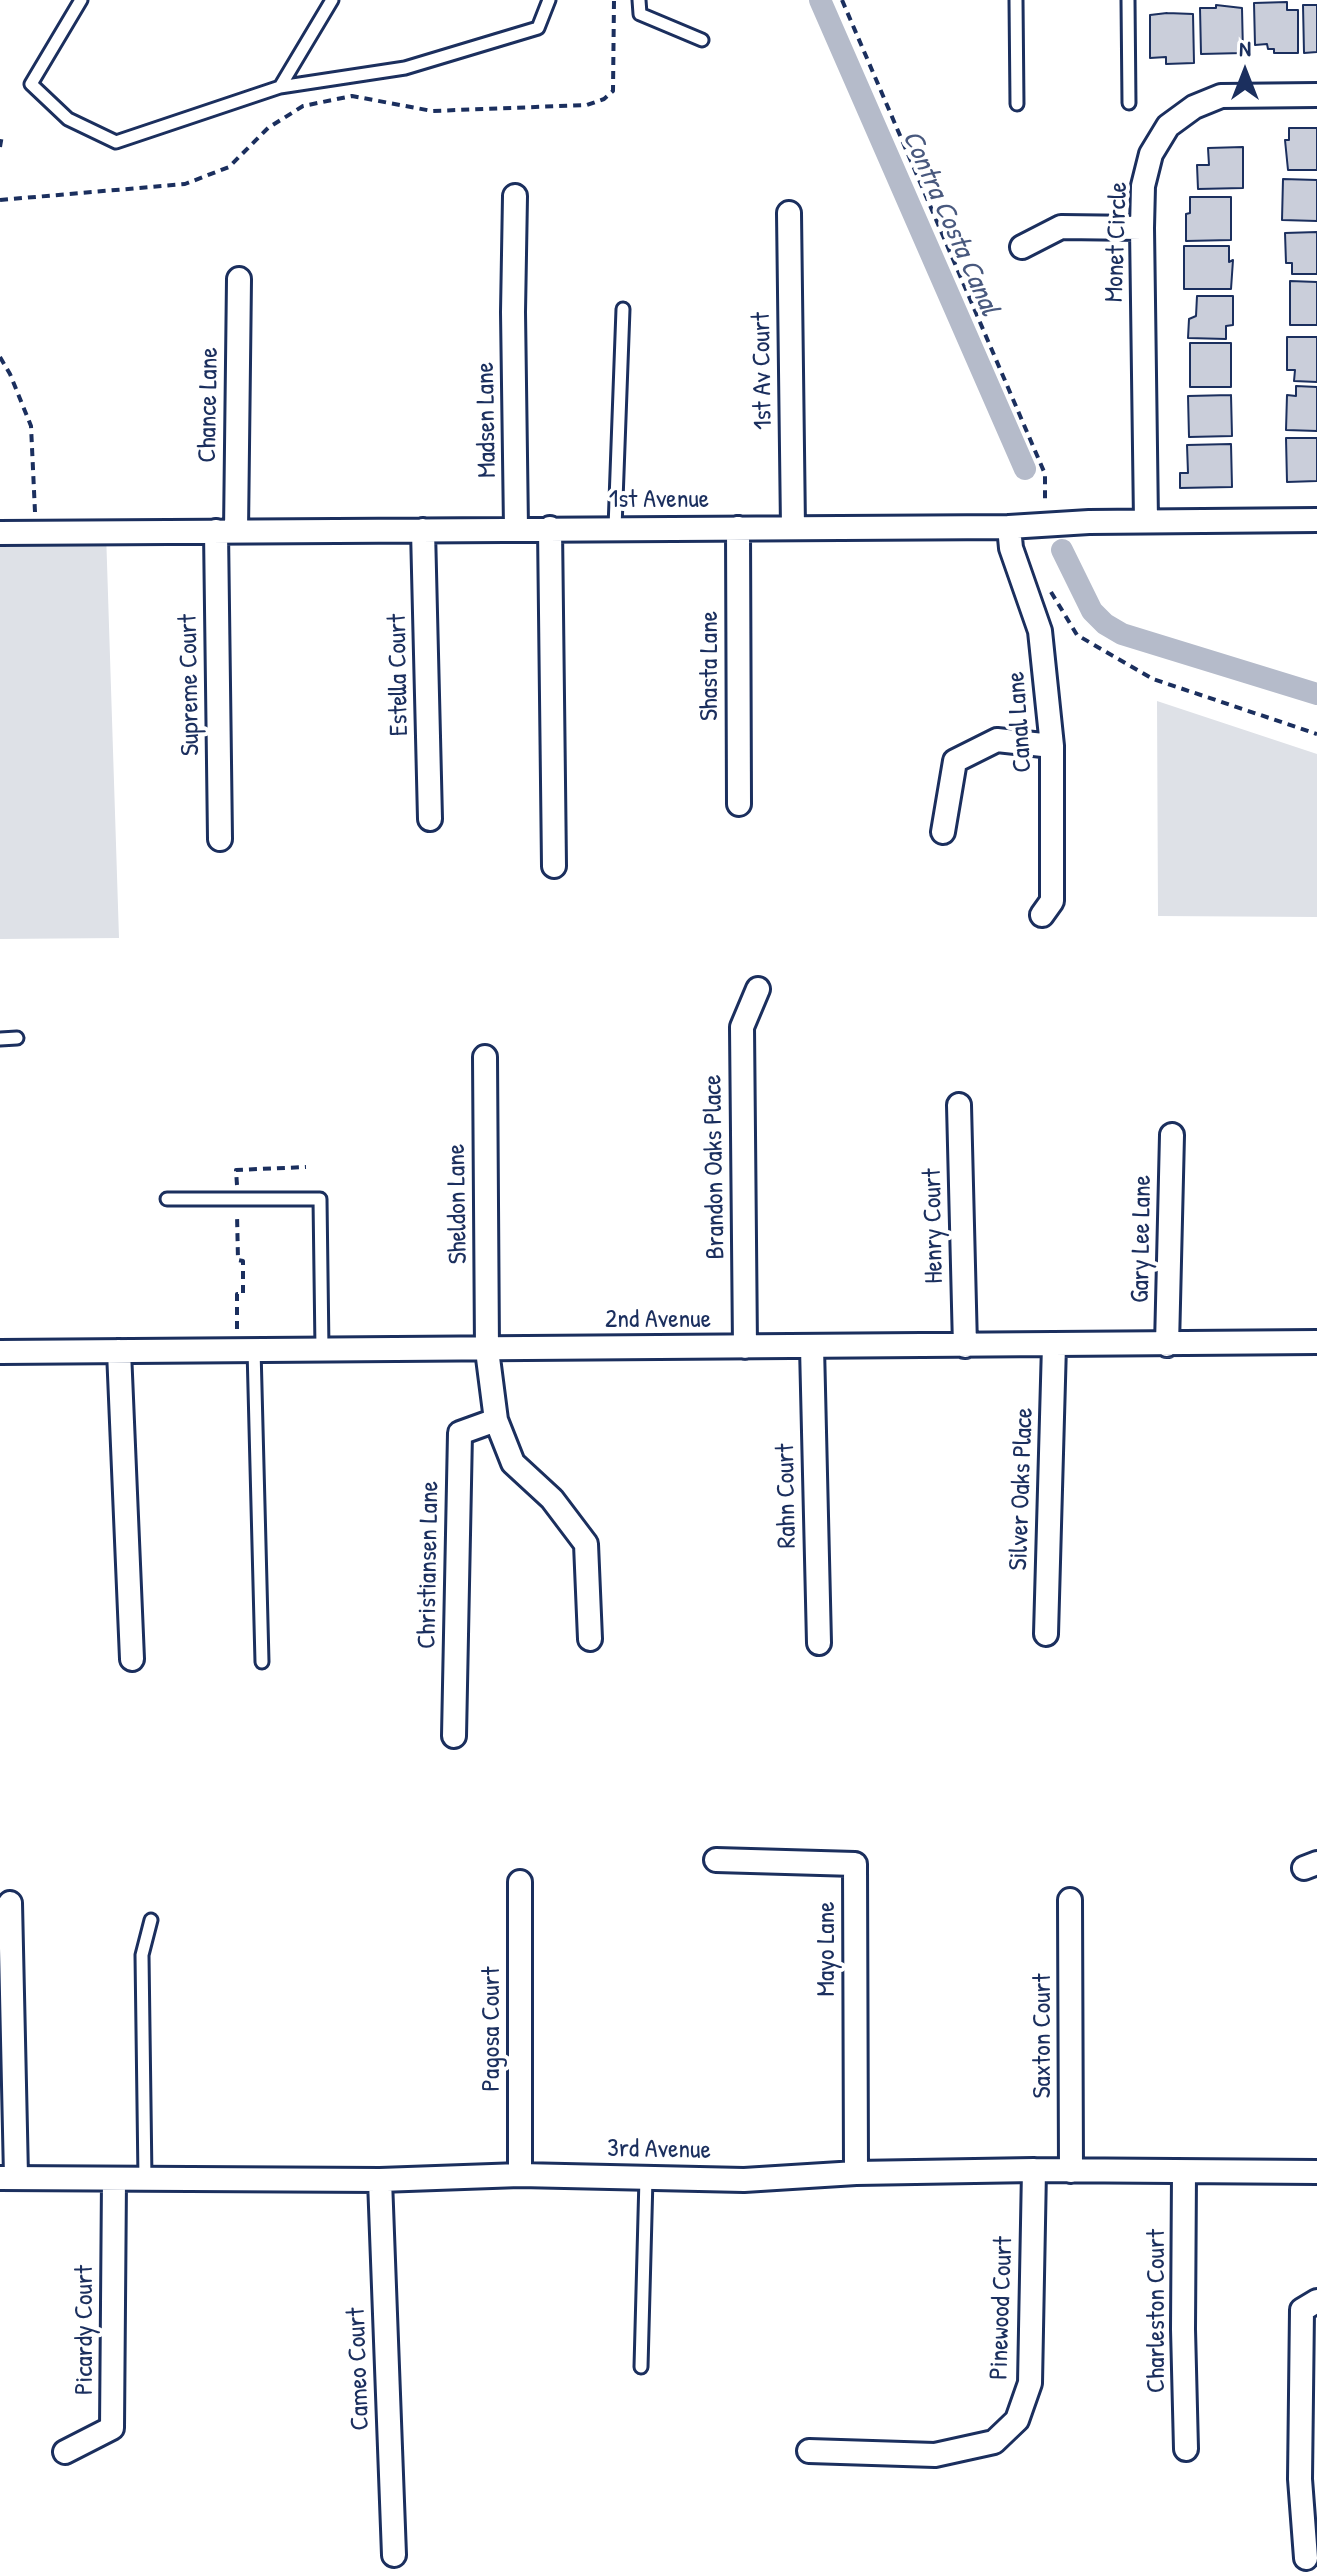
<!DOCTYPE html>
<html>
<head>
<meta charset="utf-8">
<style>
	body { margin:0 }
	#map { position:relative; width:1317px; height:2574px; overflow:hidden; background:#fff; font-family:"Patrick Hand",sans-serif }
	canvas { display:block }
	.north { position:absolute; left:1205px; top:32px; width:80px; height:80px; -webkit-text-stroke:6px #fff; paint-order:stroke; rotate:0deg; font-size:22px; font-weight:700; line-height:32px; text-align:center; color:#1b2f5e }
	.north::after { content:''; display:block; margin:auto; width:28px; height:36px; background:#1b2f5e; clip-path:polygon(50% 0,100% 100%,50% 72%,0 100%) }
</style>
</head>
<body>
<div id="map">
<canvas width="1317" height="2574"></canvas>
<div class="north">N</div>
</div>
<script>
const ctx = document.querySelector('canvas').getContext('2d');
ctx.lineJoin = 'round';
function fillPath(path, color) { ctx.fillStyle = color; ctx.fill(path, 'evenodd'); }
const toPath = rows => new Path2D(rows.map(r => 'M' + r).join(''));
function stroke(path, color, width, dash) { ctx.strokeStyle = color; ctx.lineWidth = width; ctx.lineCap = dash ? 'butt' : 'round'; ctx.setLineDash(dash || []); ctx.stroke(path); }
function label(font, color, halo, rows, align = 'center') {
  ctx.font = font + ' "Patrick Hand",sans-serif'; ctx.lineWidth = 8; ctx.setLineDash([]); ctx.textBaseline = 'middle'; ctx.strokeStyle = halo; ctx.fillStyle = color; for (const [text, x, y, turn = 0] of rows) {
    ctx.save(); ctx.translate(x, y); ctx.rotate((+turn || 0) * Math.PI / 180); ctx.textAlign = isNaN(turn) ? turn : align; if (halo) ctx.strokeText(text, 0, 0); ctx.fillText(text, 0, 0); ctx.restore();
  }
}
fillPath(toPath([
	[106,532,119,938,0,939,0,533],
	[1157,701,1317,754,1317,917,1158,916]
]), '#dee1e7');
stroke(toPath([
	[820,0,1025,469],
	[1062,550,1092,611,1105,624,1122,634,1317,694]
]), '#b5bbca', 22);
const building = toPath([
	[1287,2,1287,10,1298,10,1298,53,1274,53,1274,49,1268,49,1267,44,1255,45,1254,3,1287,2],
	[1216,5,1242,8,1243,53,1201,54,1200,8,1216,8,1216,5],
	[1303,5,1317,5,1317,52,1304,53,1303,5],
	[1167,13,1193,14,1194,63,1166,64,1166,57,1150,58,1150,15,1167,13],
	[1289,128,1317,128,1317,170,1288,170,1285,140,1289,140,1289,128],
	[1243,147,1243,188,1198,189,1197,165,1209,165,1208,148,1243,147],
	[1283,179,1317,180,1317,221,1282,220,1283,179],
	[1190,197,1231,197,1231,240,1186,241,1186,214,1190,213,1190,197],
	[1317,232,1317,274,1292,274,1292,263,1286,263,1285,233,1317,232],
	[1184,246,1229,246,1229,262,1233,260,1231,289,1184,289,1184,246],
	[1290,281,1317,282,1317,325,1290,325,1290,281],
	[1197,296,1233,296,1233,325,1226,326,1226,339,1188,338,1189,319,1196,316,1197,296],
	[1287,337,1317,337,1317,382,1294,381,1295,370,1287,370,1287,337],
	[1190,343,1231,343,1231,387,1190,387,1190,343],
	[1296,386,1317,387,1317,431,1286,430,1287,395,1296,396,1296,386],
	[1231,395,1232,436,1189,437,1188,396,1231,395],
	[1286,438,1317,438,1317,481,1287,482,1286,438],
	[1231,444,1232,487,1180,488,1180,473,1188,473,1187,445,1231,444]
]);
fillPath(building, '#caceda');
stroke(building, '#1b2f5e', 2);
const lane = toPath([
	[81,0,31,84,68,119,116,142,280,87,405,68,538,28,549,0],
	[639,0,640,14,702,40],
	[1016,0,1017,104],
	[1128,0,1129,103],
	[280,87,332,0],
	[615,528,623,309],
	[0,1039,17,1038],
	[167,1199,320,1199,322,1349],
	[254,1349,262,1662],
	[145,2179,142,1955,151,1920],
	[641,2367,646,2178]
]);
const street = toPath([
	[515,196,513,312,516,528],
	[789,213,793,528],
	[1022,247,1061,227,1142,228],
	[1146,521,1142,228,1143,186,1151,154,1168,126,1194,107,1221,96,1317,95],
	[1009,527,1011,548,1040,631,1052,746,1052,901,1042,915],
	[550,528,554,866],
	[738,528,739,804],
	[423,530,430,819],
	[216,531,220,839],
	[236,531,239,279],
	[0,533,1009,527,1089,522,1317,520],
	[943,832,955,761,997,740,1052,746],
	[485,1057,487,1350,496,1420,513,1463,552,1499,586,1544,590,1639],
	[959,1105,965,1346],
	[1167,1345,1172,1135],
	[745,1347,742,1027,758,989],
	[812,1347,819,1643],
	[119,1351,132,1659],
	[0,1352,1317,1342],
	[1046,1634,1054,1345],
	[454,1736,460,1433,496,1420],
	[716,1860,855,1864,856,2173],
	[1304,1868,1317,1863],
	[520,1882,520,2175],
	[1070,1900,1071,2171],
	[10,1903,16,2176],
	[1184,2173,1183,2329,1186,2449],
	[0,2178,380,2180,520,2175,744,2180,856,2173,1034,2170,1317,2172],
	[380,2180,394,2555],
	[809,2451,935,2455,994,2442,1017,2420,1030,2383,1034,2170],
	[65,2452,112,2428,114,2180],
	[1306,2558,1300,2479,1302,2310,1317,2301]
]);
stroke(lane, '#1b2f5e', 17);
stroke(street, '#1b2f5e', 28);
stroke(toPath([
	[842,0,1045,474,1045,504],
	[0,147,2,135],
	[0,200,185,184,229,167,268,128,303,106,352,96,432,111,587,105,604,99,613,91,614,0],
	[0,357,10,374,31,426,35,512],
	[1051,592,1077,635,1153,679,1317,734],
	[237,1185,236,1170,306,1167],
	[237,1329,237,1294,243,1294,243,1261,238,1260,237,1214]
]), '#1b2f5e', 4, [8, 6]);
stroke(lane, '#fff', 11);
stroke(street, '#fff', 22);
label('26px', '#1b2f5e', '#fff', [
	["Monet Circle",1117,242,-88],
	["1st Av Court",763,371,-91],
	["Chance Lane",209,405,-89],
	["Madsen Lane",487,420,-91],
	["1st Avenue",659,500],
	["Shasta Lane",710,666,-90],
	["Estella Court",399,675,-91],
	["Supreme Court",190,685,-91],
	["Canal Lane",1020,722,-94],
	["Brandon Oaks Place",715,1167,-91],
	["Sheldon Lane",458,1204,-91],
	["Henry Court",934,1226,-91],
	["Gary Lee Lane",1142,1239,-89],
	["2nd Avenue",658,1320],
	["Silver Oaks Place",1022,1489,-88],
	["Rahn Court",787,1496,-91],
	["Christiansen Lane",429,1565,-89],
	["Mayo Lane",827,1949,-90],
	["Pagosa Court",492,2029,-90],
	["Saxton Court",1043,2036,-90],
	["3rd Avenue",659,2150,1],
	["Pinewood Court",1002,2308,-88],
	["Charleston Court",1157,2311,-90],
	["Picardy Court",85,2330,-90],
	["Cameo Court",359,2369,-92]
]);
label('italic 28px', '#49597e', '#fff', [
	["Contra Costa Canal",950,223,66]
]);
</script>
</body>
</html>
